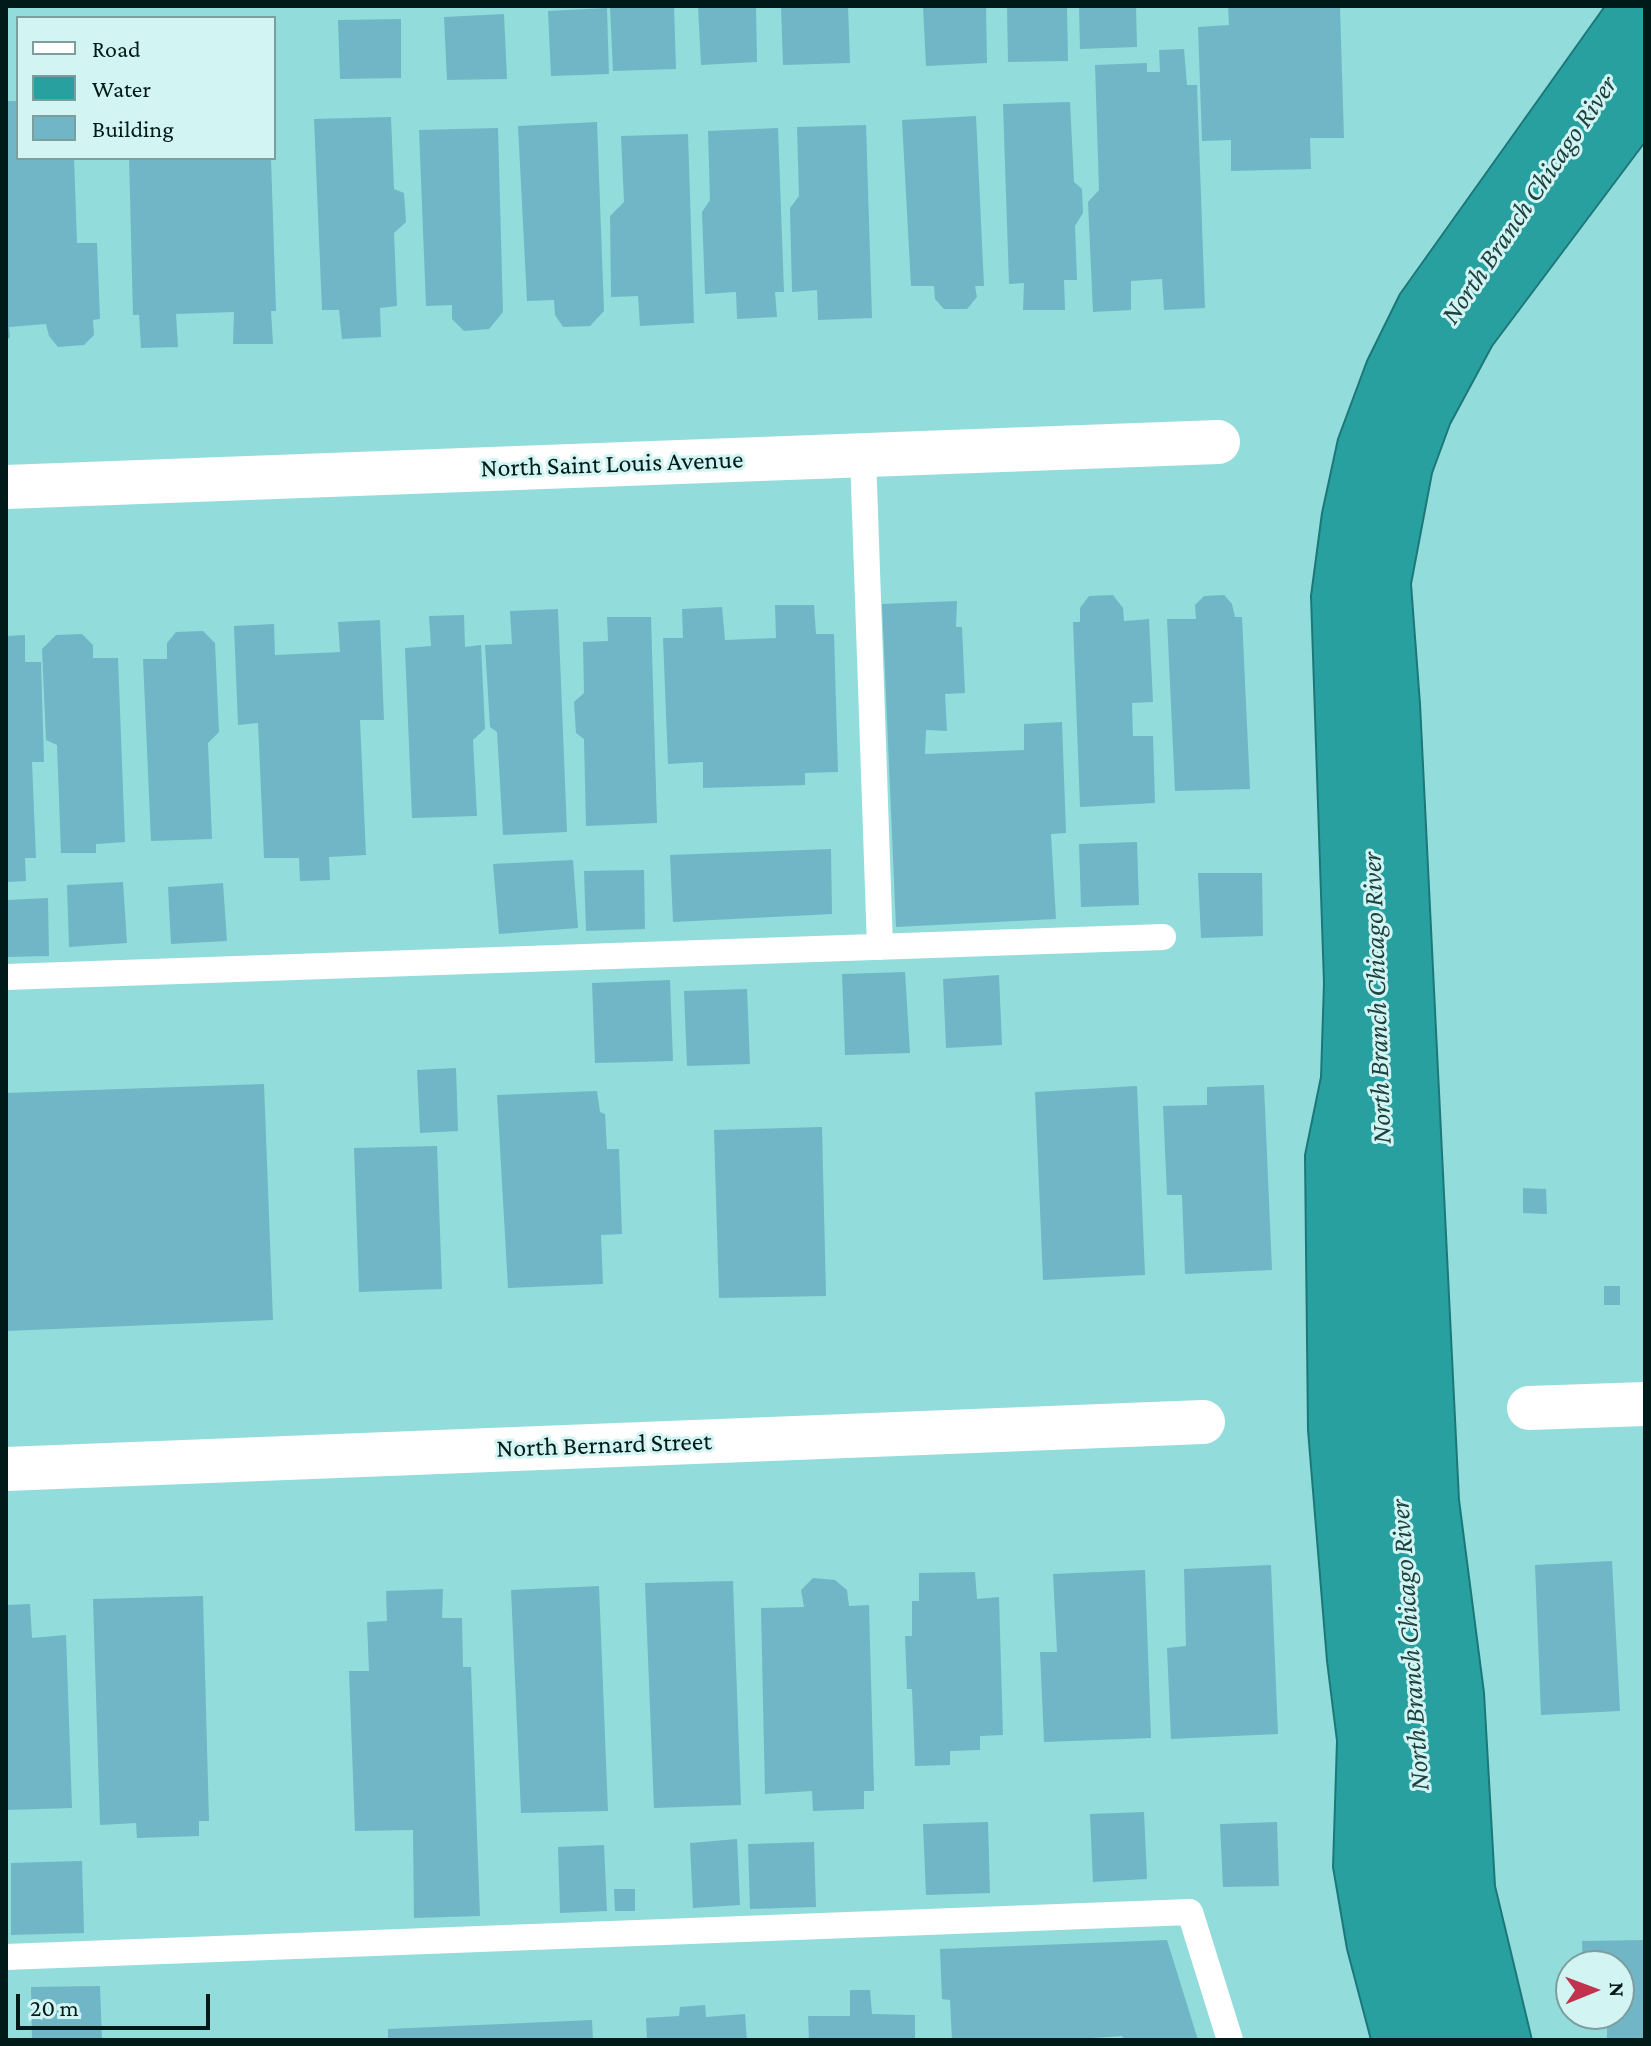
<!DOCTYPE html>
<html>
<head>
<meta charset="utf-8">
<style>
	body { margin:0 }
	#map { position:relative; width:1651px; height:2046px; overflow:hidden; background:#92dcdb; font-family:"Crimson Pro",serif }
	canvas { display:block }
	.frame { position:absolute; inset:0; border:8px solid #001a1a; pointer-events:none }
	.legend { position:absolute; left:16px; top:16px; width:260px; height:144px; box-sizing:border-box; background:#d2f5f4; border:2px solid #7e9d9d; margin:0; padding:10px 14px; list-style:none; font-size:24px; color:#001a1a }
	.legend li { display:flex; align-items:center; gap:16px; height:40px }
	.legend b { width:40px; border:2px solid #7e9d9d }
	.north { position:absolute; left:1555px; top:1950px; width:80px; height:80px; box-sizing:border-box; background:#d2f5f4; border:2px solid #7e9d9d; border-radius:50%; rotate:89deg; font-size:22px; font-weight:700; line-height:32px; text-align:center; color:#001a1a }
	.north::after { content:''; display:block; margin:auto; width:28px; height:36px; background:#c2324e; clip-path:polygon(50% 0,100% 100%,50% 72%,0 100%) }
	.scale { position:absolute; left:16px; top:1994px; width:194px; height:36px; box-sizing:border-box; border:4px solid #001a1a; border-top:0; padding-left:10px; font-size:24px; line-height:28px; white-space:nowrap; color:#001a1a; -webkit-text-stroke:6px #d2f5f4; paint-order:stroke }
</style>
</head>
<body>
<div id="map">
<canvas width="1651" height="2046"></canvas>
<div class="frame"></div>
<ul class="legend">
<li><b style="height:10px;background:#fff"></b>Road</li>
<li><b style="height:22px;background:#28a0a0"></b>Water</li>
<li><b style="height:22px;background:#71b6c6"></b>Building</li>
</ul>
<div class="north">N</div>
<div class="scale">20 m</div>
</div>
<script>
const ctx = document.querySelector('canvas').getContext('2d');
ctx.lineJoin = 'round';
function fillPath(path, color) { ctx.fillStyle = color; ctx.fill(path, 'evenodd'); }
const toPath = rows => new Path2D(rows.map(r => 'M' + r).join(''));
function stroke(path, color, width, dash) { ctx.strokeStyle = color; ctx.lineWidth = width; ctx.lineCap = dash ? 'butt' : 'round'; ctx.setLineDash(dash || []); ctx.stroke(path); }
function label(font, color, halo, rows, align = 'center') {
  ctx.font = font + ' "Crimson Pro",serif'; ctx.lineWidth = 6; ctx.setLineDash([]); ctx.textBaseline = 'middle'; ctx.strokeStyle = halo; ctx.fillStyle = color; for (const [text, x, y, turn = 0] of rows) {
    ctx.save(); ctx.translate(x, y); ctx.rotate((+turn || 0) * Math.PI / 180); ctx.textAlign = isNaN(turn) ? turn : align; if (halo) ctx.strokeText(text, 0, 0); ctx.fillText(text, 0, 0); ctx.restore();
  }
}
const water = toPath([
	[1605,6,1645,6,1645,142,1492,346,1450,424,1432,473,1411,584,1420,704,1459,1500,1484,1693,1495,1886,1532,2040,1371,2040,1347,1949,1333,1867,1337,1741,1327,1661,1308,1430,1305,1155,1321,1077,1324,983,1311,596,1322,513,1338,439,1367,361,1400,294,1605,6]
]);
fillPath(water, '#28a0a0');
stroke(water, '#1c7878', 2);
fillPath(toPath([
	[674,6,676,69,613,71,610,7],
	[698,6,756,6,757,62,701,65],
	[781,6,848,6,850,63,783,65],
	[923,6,986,6,987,63,926,66],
	[1007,6,1067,6,1068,61,1008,62],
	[1079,6,1136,6,1137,47,1080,49],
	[1228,6,1340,6,1344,138,1310,138,1311,169,1231,171,1231,140,1202,141,1198,27,1229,25],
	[607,8,609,74,551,76,548,11],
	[504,14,507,79,447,80,444,17],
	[401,19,401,78,340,79,338,20],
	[1184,49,1187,85,1197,85,1205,308,1164,310,1162,279,1131,281,1131,310,1093,312,1088,202,1099,190,1095,65,1147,63,1147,72,1160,72,1159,50],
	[6,101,18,101,18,158,74,158,77,243,97,243,100,319,93,320,94,335,84,345,58,347,49,336,46,324,9,327,10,337,6,341],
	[1070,102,1074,182,1082,189,1083,213,1075,226,1077,280,1064,280,1065,310,1023,310,1024,283,1009,284,1003,104],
	[976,116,984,286,975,286,977,297,967,309,944,309,935,299,934,286,911,286,902,120],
	[391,117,394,189,404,193,406,222,394,233,397,306,380,308,381,337,342,339,339,310,322,310,314,119],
	[597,122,604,311,590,326,563,327,555,315,554,300,527,301,518,126],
	[866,125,872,318,818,320,817,290,792,292,790,208,799,196,797,127],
	[498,128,503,312,489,329,464,331,452,319,452,305,426,306,419,130],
	[778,128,784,292,775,292,777,317,737,319,736,292,705,294,702,212,710,200,708,131],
	[688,134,694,323,640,326,638,296,611,297,610,216,624,202,621,136],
	[129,158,271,158,276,311,271,311,273,344,233,344,234,312,176,314,178,347,141,348,139,315,133,315],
	[1113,595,1123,608,1124,621,1149,619,1153,702,1132,703,1133,736,1153,736,1155,803,1080,807,1073,622,1080,622,1080,608,1089,596],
	[1224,595,1232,604,1235,617,1242,617,1250,789,1175,791,1167,619,1196,619,1195,605,1204,596],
	[957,601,956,627,962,627,965,693,945,694,947,731,926,730,925,754,1024,750,1024,724,1062,722,1066,833,1051,834,1056,919,896,927,882,604],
	[775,605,814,605,816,634,834,634,838,772,805,773,805,785,703,788,703,762,668,764,663,638,683,638,682,609,722,607,725,640,776,638],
	[558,609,567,832,503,835,497,732,490,727,485,645,512,644,510,611],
	[464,615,465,647,481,645,485,729,473,740,477,816,412,818,405,648,431,646,429,616],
	[607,617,651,617,657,823,586,826,584,739,576,733,574,702,584,693,583,642,608,641],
	[380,620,384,720,360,720,366,855,329,857,330,880,300,881,299,858,264,858,258,723,238,725,234,626,274,624,275,655,340,652,338,622],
	[203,631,215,643,219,732,208,743,212,839,151,841,143,659,167,659,167,643,176,632],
	[82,634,93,645,93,658,118,658,125,842,96,844,96,853,61,853,57,745,46,740,42,649,56,635],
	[25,635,25,662,41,662,44,762,32,762,36,858,25,858,26,881,6,882,6,636],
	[1137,842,1139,905,1081,907,1079,844],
	[831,849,832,914,673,922,670,855],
	[573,860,578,928,499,934,493,864],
	[644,870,645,929,586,931,584,871],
	[1198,873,1262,873,1263,936,1201,938],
	[123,882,127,943,69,947,67,885],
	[223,883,227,941,171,944,168,887],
	[48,898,49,956,6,957,6,900],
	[905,972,910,1053,845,1055,842,974],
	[999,975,1002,1045,946,1048,943,979],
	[670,980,673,1061,595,1063,592,983],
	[747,989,750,1064,687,1066,684,991],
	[456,1068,458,1131,420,1133,417,1070],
	[264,1084,273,1320,6,1331,6,1093],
	[1264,1085,1272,1270,1185,1274,1182,1195,1167,1195,1163,1106,1207,1105,1207,1087],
	[1137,1086,1145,1275,1043,1280,1035,1092],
	[597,1091,600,1112,605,1114,607,1149,619,1149,622,1234,601,1235,603,1284,508,1288,497,1095],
	[822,1127,826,1296,719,1298,714,1130],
	[437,1146,442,1289,359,1292,354,1148],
	[1523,1188,1546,1189,1547,1214,1523,1213],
	[1604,1286,1620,1286,1620,1305,1604,1305],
	[1612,1561,1620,1711,1541,1715,1535,1565],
	[1271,1565,1278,1734,1171,1739,1167,1648,1186,1646,1184,1569],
	[1145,1570,1151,1738,1044,1742,1040,1652,1057,1652,1053,1574],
	[975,1572,977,1599,999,1597,1003,1735,980,1736,980,1750,950,1751,950,1765,915,1766,912,1689,907,1689,905,1636,912,1636,912,1601,919,1601,919,1573],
	[813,1578,835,1580,847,1590,849,1606,869,1605,874,1791,864,1791,864,1809,813,1811,812,1791,765,1794,761,1608,804,1607,801,1590],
	[733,1581,741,1805,654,1808,645,1583],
	[599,1586,608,1811,521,1813,511,1590],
	[443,1589,442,1618,462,1618,463,1667,471,1667,480,1916,414,1918,413,1830,355,1831,349,1671,369,1671,367,1622,387,1621,386,1591],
	[203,1596,209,1821,199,1821,199,1836,137,1838,136,1823,100,1825,93,1599],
	[30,1604,32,1638,66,1635,72,1808,6,1810,6,1605],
	[1144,1812,1147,1879,1093,1882,1090,1814],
	[988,1822,990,1893,926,1895,923,1824],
	[1277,1822,1279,1886,1223,1887,1220,1824],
	[737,1839,740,1905,693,1908,690,1843],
	[814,1842,816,1907,750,1909,748,1844],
	[604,1845,607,1911,560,1913,558,1847],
	[82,1861,84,1933,11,1935,11,1863],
	[614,1889,635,1889,635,1911,615,1911],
	[1167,1940,1198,2040,1124,2040,1122,2036,1061,2040,952,2040,950,2000,942,1999,940,1949],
	[1645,1940,1645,2040,1607,2040,1607,2020,1584,2020,1584,2014,1619,2014,1619,1966,1583,1966,1582,1941],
	[100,1986,102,2040,32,2040,31,1987],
	[850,1990,870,1990,872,2014,915,2015,915,2040,809,2040,808,2016,850,2016],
	[705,2005,706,2017,745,2014,747,2040,647,2040,646,2018,679,2016,680,2007],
	[592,2020,593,2040,388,2040,388,2029]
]), '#71b6c6');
stroke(toPath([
	[863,455,880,947],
	[6,977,1163,937],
	[6,1957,1190,1912,1230,2040]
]), '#fff', 26);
stroke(toPath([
	[6,487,1218,442],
	[1529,1408,1645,1404],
	[6,1469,1203,1422]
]), '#fff', 44);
label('26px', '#001a1a', '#d2f5f4', [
	["North Saint Louis Avenue",612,464,-2],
	["North Bernard Street",604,1445,-2]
]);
label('italic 28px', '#1d3f3e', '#d2f5f4', [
	["North Branch Chicago River",1529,200,-56],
	["North Branch Chicago River",1377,998,-92],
	["North Branch Chicago River",1410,1645,-94]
]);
</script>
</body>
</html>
